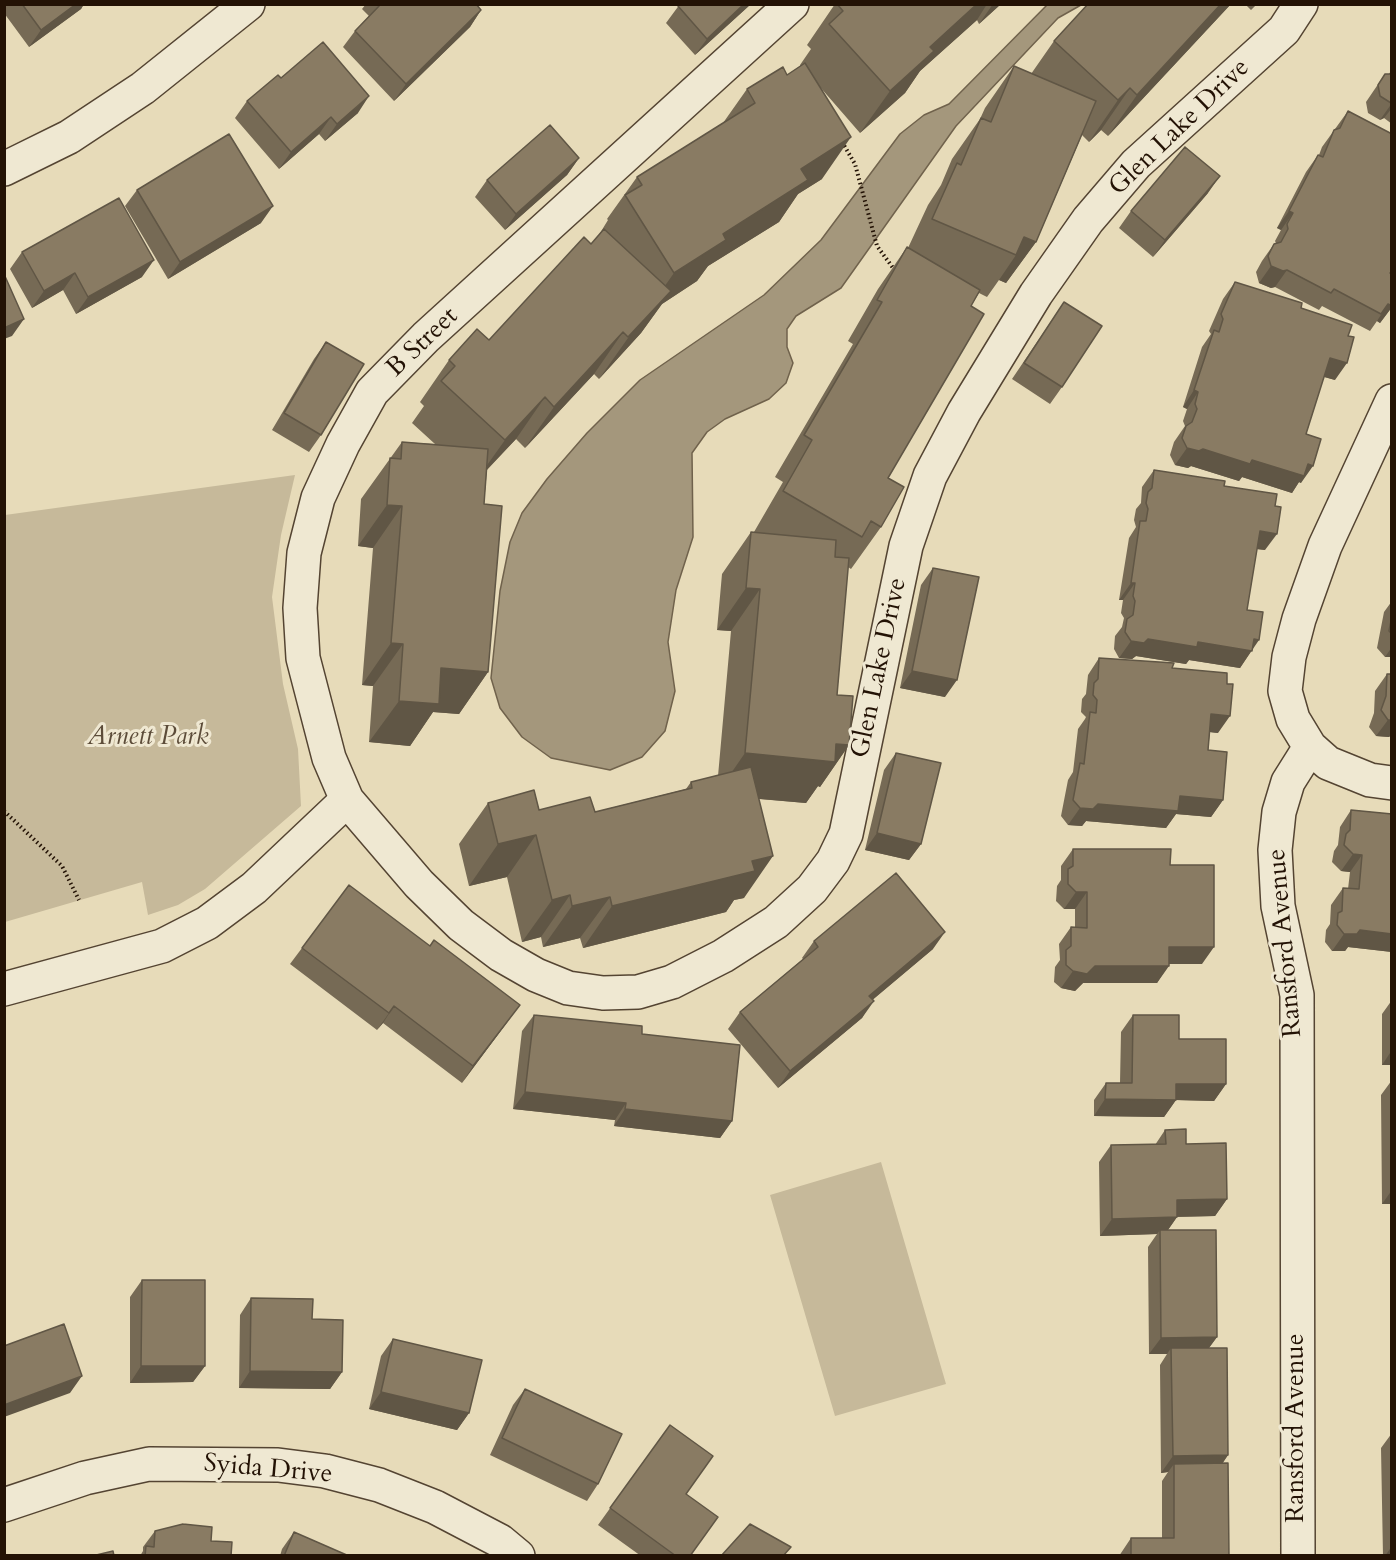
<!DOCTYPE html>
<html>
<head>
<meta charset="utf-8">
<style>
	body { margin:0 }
	#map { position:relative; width:1396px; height:1560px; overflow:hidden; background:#e7dbb9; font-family:Cardo,serif }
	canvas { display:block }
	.frame { position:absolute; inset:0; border:6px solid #231205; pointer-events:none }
</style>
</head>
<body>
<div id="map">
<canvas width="1396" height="1560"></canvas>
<div class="frame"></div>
</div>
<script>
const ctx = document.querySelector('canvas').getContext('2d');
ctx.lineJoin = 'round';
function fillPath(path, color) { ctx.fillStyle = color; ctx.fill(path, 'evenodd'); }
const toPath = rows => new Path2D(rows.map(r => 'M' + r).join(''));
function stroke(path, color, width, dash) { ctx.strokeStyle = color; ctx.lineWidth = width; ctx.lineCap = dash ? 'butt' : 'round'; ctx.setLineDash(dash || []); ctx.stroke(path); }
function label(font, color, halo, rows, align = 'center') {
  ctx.font = font + ' Cardo,serif'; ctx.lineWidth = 6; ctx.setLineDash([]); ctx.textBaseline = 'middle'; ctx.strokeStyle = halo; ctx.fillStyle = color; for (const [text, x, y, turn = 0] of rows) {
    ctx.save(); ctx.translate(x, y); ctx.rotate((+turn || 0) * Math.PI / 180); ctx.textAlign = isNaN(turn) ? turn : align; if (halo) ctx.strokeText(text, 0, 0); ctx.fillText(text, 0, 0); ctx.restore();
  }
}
fillPath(toPath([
	[295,475,281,535,272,597,283,684,298,749,301,806,205,889,178,905,148,915,142,882,5,922,5,515],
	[881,1162,946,1384,835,1416,770,1195]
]), '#c6b99a');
const water = toPath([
	[1048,4,1081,5,1058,18,956,126,841,288,796,316,787,329,787,347,793,363,786,383,769,399,725,419,707,432,692,453,693,537,676,590,668,642,675,691,665,731,642,757,610,770,551,758,522,737,500,708,491,678,500,591,510,542,522,513,547,479,587,433,640,380,764,295,821,240,900,134,924,115,949,104,1048,4]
]);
fillPath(water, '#a4977c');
stroke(water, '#70624c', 1.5);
const street = toPath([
	[792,4,426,337,372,392,343,444,318,498,304,553,300,608,303,658,329,758,347,800,419,884,461,925,501,955,536,975,568,988,603,993,638,992,672,982,723,956,776,922,812,889,833,861,846,834,906,546,930,476,964,412,1036,294,1088,220,1136,164,1284,30,1301,4],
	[4,169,69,137,143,88,248,4],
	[1392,401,1325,546,1299,619,1289,657,1285,691,1293,719,1310,747,1328,763,1370,780,1392,783],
	[4,989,162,946,207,923,254,888,347,800],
	[4,1505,85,1478,149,1464,278,1465,325,1471,379,1485,435,1507,500,1541,518,1556],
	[1298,1556,1297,995,1278,906,1275,850,1279,812,1288,782,1310,747]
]);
stroke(street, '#544432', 36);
stroke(toPath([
	[842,142,855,164,877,246,896,272],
	[4,811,62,866,79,900]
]), '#231205', 4, [1.5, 3]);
stroke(street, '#efe8d2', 33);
fillPath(toPath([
	[4,4,84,4,81,9,29,47,4,13],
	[366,4,476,4,481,10,470,27,394,101,343,47,355,31,369,16,362,9],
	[680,4,751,4,695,55,666,23],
	[835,4,1001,4,979,24,977,20,920,71,905,93,860,133,820,87,822,179,798,194,779,222,708,266,697,281,662,304,641,333,599,379,594,374,525,448,516,439,487,470,484,504,488,672,459,714,433,712,410,746,369,742,373,686,362,685,373,548,358,546,361,499,402,442,435,444,412,423,424,406,420,402,449,360,489,340,591,244,597,238,608,220,607,219,637,177,723,123,747,89,787,75,800,66,800,65,811,49,807,45],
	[1088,4,1231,4,1108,136,1101,130,1089,142,1082,135,1036,242,1006,283,999,280,987,297,979,293,971,306,888,478,881,527,851,569,848,567,837,695,849,745,820,787,818,786,806,803,759,799,744,898,734,900,726,912,583,948,580,938,543,947,541,937,522,942,507,877,469,886,459,844,488,803,539,810,595,812,686,789,691,782,718,776,731,631,717,630,722,574,751,532,754,532,783,482,775,477,853,344,848,341,878,289,907,247,908,248,928,205,941,185,952,159,980,119,985,108,1014,66,1031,74,1054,41],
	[1245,4,1257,4,1251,10],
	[1392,69,1392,124,1384,118,1380,120,1368,113,1366,102,1385,74,1389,74],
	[281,78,358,113,325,141,319,134,279,169,235,118,247,101],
	[1348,111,1390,273,1392,274,1392,307,1380,323,1377,321,1370,331,1322,306,1319,310,1275,287,1271,288,1259,283,1256,272,1262,261,1274,244,1276,243,1275,241,1281,230,1277,228,1306,172,1318,155,1319,155,1322,147],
	[579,158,567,175,505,230,475,197,487,180],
	[137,190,261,223,168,279,125,206],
	[1208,193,1153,257,1119,228,1131,211],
	[22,252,142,277,76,314,63,290,32,308,10,269],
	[1235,282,1301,308,1335,380,1324,377,1306,434,1301,483,1299,482,1292,493,1242,477,1239,481,1191,466,1188,468,1175,465,1170,455,1174,442,1185,426,1183,421,1187,409,1183,407,1202,347,1211,334,1209,331,1223,299],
	[1064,302,1062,387,1050,404,1012,379],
	[326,342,321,435,309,452,272,430,314,359],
	[1154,470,1224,486,1265,550,1257,549,1247,610,1253,648,1240,668,1189,660,1186,664,1136,656,1132,659,1119,658,1114,649,1115,636,1122,627,1124,618,1121,613,1123,600,1119,600,1129,538,1136,527,1134,520,1136,509,1141,503,1142,487],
	[933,568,945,697,900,688,921,585],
	[1392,601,1392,657,1385,657,1377,648,1384,612],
	[1099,658,1172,668,1218,733,1210,732,1208,750,1223,800,1211,817,1176,814,1166,828,1086,821,1082,826,1068,825,1061,816,1068,780,1073,772,1078,729,1085,719,1086,717,1081,712,1082,699,1086,694,1088,675],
	[1387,674,1392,674,1392,734,1389,737,1376,736,1369,727,1374,713,1375,691],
	[896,753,921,844,909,860,865,850,884,770],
	[1351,810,1392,814,1392,952,1348,947,1345,951,1332,951,1325,942,1326,930,1330,924,1331,905,1343,888,1348,889,1350,872,1341,871,1332,862,1334,851,1338,845,1340,827],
	[1073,849,1170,865,1202,964,1169,964,1157,983,1083,983,1075,991,1061,988,1054,982,1055,967,1060,960,1059,944,1071,927,1075,928,1075,909,1064,909,1056,901,1057,886,1061,880,1061,866],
	[814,941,933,949,872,1000,862,1018,778,1088,728,1029,740,1012,803,959,802,958],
	[302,948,508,1021,462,1083,383,1023,377,1030,290,964],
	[1392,1000,1392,1065,1382,1065,1382,1014],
	[534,1015,642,1034,732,1121,720,1138,614,1126,615,1120,513,1109,522,1031],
	[1133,1015,1179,1039,1226,1084,1214,1101,1176,1100,1164,1117,1094,1116,1094,1100,1106,1083,1120,1083,1121,1032],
	[1392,1080,1392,1204,1382,1204,1381,1095],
	[1165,1130,1186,1144,1227,1199,1215,1216,1177,1217,1168,1230,1217,1337,1209,1348,1228,1455,1222,1463,1229,1556,1119,1556,1131,1538,1162,1538,1162,1481,1168,1472,1161,1473,1160,1365,1167,1354,1149,1354,1148,1247,1157,1234,1100,1236,1099,1162,1111,1145,1155,1145],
	[142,1280,205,1366,193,1382,130,1383,130,1297],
	[251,1298,342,1372,330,1389,239,1388,240,1315],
	[393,1339,469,1413,457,1430,369,1409,381,1356],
	[525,1389,598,1484,587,1501,490,1455,513,1405],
	[670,1425,686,1494,690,1556,641,1556,598,1525],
	[1392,1433,1392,1556,1383,1556,1381,1448],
	[155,1531,211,1541,231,1556,140,1556,143,1551,143,1547],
	[294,1532,349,1556,280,1556,282,1549]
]), '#766a55');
fillPath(toPath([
	[76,4,84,4,81,9,29,47,41,30],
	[744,4,751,4,695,55,707,39],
	[977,4,987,4,977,20,920,71,905,93,860,133,890,91,930,47],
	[993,4,1001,4,979,24],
	[1221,4,1231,4,1108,136,1137,95],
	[481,10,470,27,394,101,406,84],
	[1130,88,1101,130,1089,142,1118,100],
	[369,96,358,113,325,141,337,124],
	[1392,103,1392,108,1384,118,1380,120],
	[331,117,319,134,279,169,291,152],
	[851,137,822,179,798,194,779,222,708,266,697,281,662,304,641,333,599,379,674,273,801,169],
	[579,158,567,175,505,230,516,214],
	[1220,176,1208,193,1153,257,1165,240],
	[273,206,261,223,168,279,180,262],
	[1289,211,1293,213,1281,230,1277,228],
	[1024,237,1036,242,1006,283,999,280,1016,255],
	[154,260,142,277,76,314,88,297],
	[1271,266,1287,270,1275,287,1271,288,1259,283],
	[75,273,63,290,32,308,44,291],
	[1388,304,1392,306,1392,307,1380,323,1377,321],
	[24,319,12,336,4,339,4,328],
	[623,332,594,374,525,448,554,407],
	[1330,358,1347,363,1335,380,1318,375],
	[1194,390,1198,392,1187,409,1183,407],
	[545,397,516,439,475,482,505,440],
	[1187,448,1203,449,1252,460,1308,464,1313,466,1301,483,1299,482,1292,493,1242,477,1239,481,1191,466,1188,468,1175,465],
	[387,505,402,506,373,548,358,546],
	[1260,531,1277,534,1265,550,1248,548],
	[1131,583,1135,583,1123,600,1119,600],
	[746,588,760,589,731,631,717,630],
	[1148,639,1198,642,1254,639,1259,640,1240,668,1189,660,1186,664,1136,656,1132,659,1119,658,1131,641],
	[391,643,403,644,373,686,362,685],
	[1392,647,1392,657,1385,657],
	[441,668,488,672,459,714,433,712,410,746,369,742,399,701],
	[912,671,957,680,945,697,900,688],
	[1211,714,1230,716,1218,733,1200,731],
	[1388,720,1392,720,1392,734,1389,737,1376,736],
	[836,744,849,745,820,787,818,786,806,803,716,795,745,753],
	[1180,796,1223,800,1211,817,1176,814,1166,828,1086,821,1082,826,1068,825,1080,808,1098,804],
	[877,833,921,844,909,860,865,850],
	[536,835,507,877,469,886,498,844],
	[1353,854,1362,855,1350,872,1341,871],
	[773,856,744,898,734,900,726,912,583,948,612,906,752,861],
	[1076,892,1087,892,1075,909,1064,909],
	[570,895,541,937,522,942,552,900],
	[610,897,580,938,543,947,572,906],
	[1360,930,1392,934,1392,952,1348,947,1345,951,1332,951,1344,934],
	[945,932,933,949,857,1013,869,996],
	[1169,947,1214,947,1202,964,1157,964],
	[1095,966,1169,966,1157,983,1083,983,1075,991,1061,988,1073,971],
	[874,1001,862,1018,778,1088,790,1071],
	[520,1005,508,1021,462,1083,473,1066],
	[394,1006,383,1023,377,1030,389,1013],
	[1392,1050,1392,1065,1382,1065],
	[1176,1084,1226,1084,1214,1101,1176,1100,1164,1117,1094,1116,1105,1099],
	[525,1092,626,1103,615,1120,513,1109],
	[625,1109,732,1121,720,1138,614,1126],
	[1392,1190,1392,1204,1382,1204],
	[1227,1199,1215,1216,1165,1217,1177,1200],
	[1177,1217,1165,1234,1160,1230,1157,1234,1100,1236,1112,1219],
	[1217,1337,1205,1353,1171,1348,1167,1354,1149,1354,1161,1338],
	[141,1366,205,1366,193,1382,130,1383],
	[250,1371,342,1372,330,1389,239,1388],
	[82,1376,70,1393,4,1417,4,1405],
	[381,1392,469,1413,457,1430,369,1409],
	[1228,1455,1217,1472,1174,1464,1168,1472,1161,1473,1173,1456],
	[1392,1546,1392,1556,1385,1556]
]), '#605645');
const building = toPath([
	[22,4,76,4,41,30,22,4],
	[381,4,476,4,481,10,406,84,355,31,381,4],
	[680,4,744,4,707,39,678,6,680,4],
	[837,4,977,4,930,47,934,51,890,91,829,24,843,11,837,4],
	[1088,4,1221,4,1137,95,1130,88,1118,100,1054,41,1088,4],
	[323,42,369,96,337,124,331,117,291,152,247,101,278,75,281,78,323,42],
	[805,63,851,137,801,169,808,180,723,234,726,240,674,273,625,195,642,185,637,177,755,103,747,89,783,67,787,75,805,63],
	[1014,66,1096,101,1036,242,1024,237,1016,255,932,219,957,163,961,165,981,118,991,122,1014,66],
	[1385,74,1392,74,1391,103,1380,96,1378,85,1385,74],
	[1348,111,1392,134,1392,271,1390,273,1392,274,1392,306,1388,304,1381,314,1334,289,1331,293,1287,270,1283,271,1271,266,1268,256,1274,244,1281,242,1288,229,1287,224,1293,213,1289,211,1318,155,1323,157,1334,130,1340,128,1348,111],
	[550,125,579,158,516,214,487,180,550,125],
	[229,134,273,206,180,262,137,190,229,134],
	[1185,147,1220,176,1165,240,1131,211,1185,147],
	[119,198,154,260,88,297,75,273,44,291,22,252,119,198],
	[604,229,671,291,628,337,623,332,554,407,545,397,505,440,441,381,455,366,449,360,477,329,489,340,584,237,591,244,604,229],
	[907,247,980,290,971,306,984,314,888,478,904,487,881,527,871,521,862,537,783,491,812,440,804,435,882,302,877,300,907,247],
	[4,274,24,319,4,328,4,274],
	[1235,282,1302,303,1301,308,1352,325,1348,336,1354,337,1347,363,1330,358,1306,434,1321,439,1313,466,1308,464,1304,476,1252,460,1250,464,1203,449,1199,451,1187,448,1182,438,1186,426,1192,422,1197,409,1195,404,1198,392,1194,390,1214,330,1219,332,1223,319,1221,314,1235,282],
	[1064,302,1102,326,1062,387,1024,363,1064,302],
	[326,342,364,364,321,435,284,413,326,342],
	[402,442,488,449,484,504,502,506,488,672,441,668,439,704,399,701,403,644,391,643,402,506,387,505,390,458,401,459,402,442],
	[1154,470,1225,481,1224,486,1277,494,1275,506,1281,507,1277,534,1260,531,1247,610,1263,612,1259,640,1254,639,1252,651,1198,642,1197,647,1148,639,1144,643,1131,641,1125,632,1127,619,1133,615,1135,601,1133,596,1135,583,1131,583,1140,521,1146,521,1148,509,1146,503,1148,492,1152,488,1154,470],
	[751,532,836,540,835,557,849,558,837,695,853,696,849,745,836,744,835,762,745,753,760,589,746,588,751,532],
	[933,568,979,577,957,680,912,671,933,568],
	[1392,616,1392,634,1389,631,1392,616],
	[1099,658,1174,663,1172,668,1227,673,1227,684,1233,684,1230,716,1211,714,1208,750,1227,752,1223,800,1180,796,1178,811,1098,804,1093,809,1080,808,1073,800,1080,763,1084,764,1090,712,1096,713,1097,700,1093,695,1094,683,1098,679,1099,658],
	[1387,674,1392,674,1392,720,1388,720,1381,710,1386,696,1387,674],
	[896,753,941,763,921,844,877,833,896,753],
	[751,767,773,856,752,861,755,871,612,906,610,897,572,906,570,895,552,900,536,835,498,844,488,803,534,790,539,810,590,797,595,812,692,788,691,782,751,767],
	[1351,810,1392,814,1392,934,1360,930,1357,934,1344,934,1337,925,1338,913,1342,911,1343,888,1359,889,1362,855,1353,854,1344,845,1346,834,1350,830,1351,810],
	[1073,849,1171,849,1170,865,1214,865,1214,947,1169,947,1169,966,1095,966,1087,974,1073,971,1066,965,1066,950,1071,946,1071,927,1087,928,1087,892,1076,892,1068,884,1068,869,1073,866,1073,849],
	[896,873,945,932,869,996,874,1001,790,1071,740,1012,818,947,814,941,896,873],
	[349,885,430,946,434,940,520,1005,473,1066,394,1006,389,1013,302,948,349,885],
	[534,1015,642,1026,642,1034,740,1045,732,1121,625,1109,626,1103,525,1092,534,1015],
	[1133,1015,1179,1015,1179,1039,1226,1039,1226,1084,1176,1084,1176,1100,1105,1099,1106,1083,1132,1083,1133,1015],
	[1186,1129,1186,1144,1226,1143,1227,1199,1177,1200,1177,1217,1112,1219,1111,1145,1166,1144,1165,1130,1186,1129],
	[1160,1230,1216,1230,1217,1337,1161,1338,1160,1230],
	[142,1280,205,1280,205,1366,141,1366,142,1280],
	[251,1298,313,1299,312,1319,343,1320,342,1372,250,1371,251,1298],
	[64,1324,82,1376,4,1405,4,1346,64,1324],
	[393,1339,482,1360,469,1413,381,1392,393,1339],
	[1171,1348,1227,1348,1228,1455,1173,1456,1171,1348],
	[525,1389,622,1434,598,1484,502,1438,525,1389],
	[670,1425,713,1456,686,1494,718,1517,690,1556,676,1556,610,1508,670,1425],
	[1228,1463,1229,1556,1131,1556,1131,1538,1174,1538,1174,1464,1228,1463],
	[183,1524,212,1527,211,1541,232,1542,231,1556,145,1556,146,1546,154,1547,155,1531,183,1524],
	[750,1524,791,1547,783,1556,721,1556,750,1524],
	[294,1532,349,1556,284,1556,294,1532],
	[113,1551,114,1556,92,1556,113,1551]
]);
fillPath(building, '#897b63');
stroke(building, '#605645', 1.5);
label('26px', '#231205', '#efe8d2', [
	["Glen Lake Drive",1180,128,-44],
	["B Street",423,343,-44],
	["Glen Lake Drive",880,668,-78],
	["Ransford Avenue",1286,943,-95],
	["Ransford Avenue",1297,1428,-90],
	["Syida Drive",268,1470,5]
]);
label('italic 26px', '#5c4c39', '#efe8d2', [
	["Arnett Park",148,738]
]);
</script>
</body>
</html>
